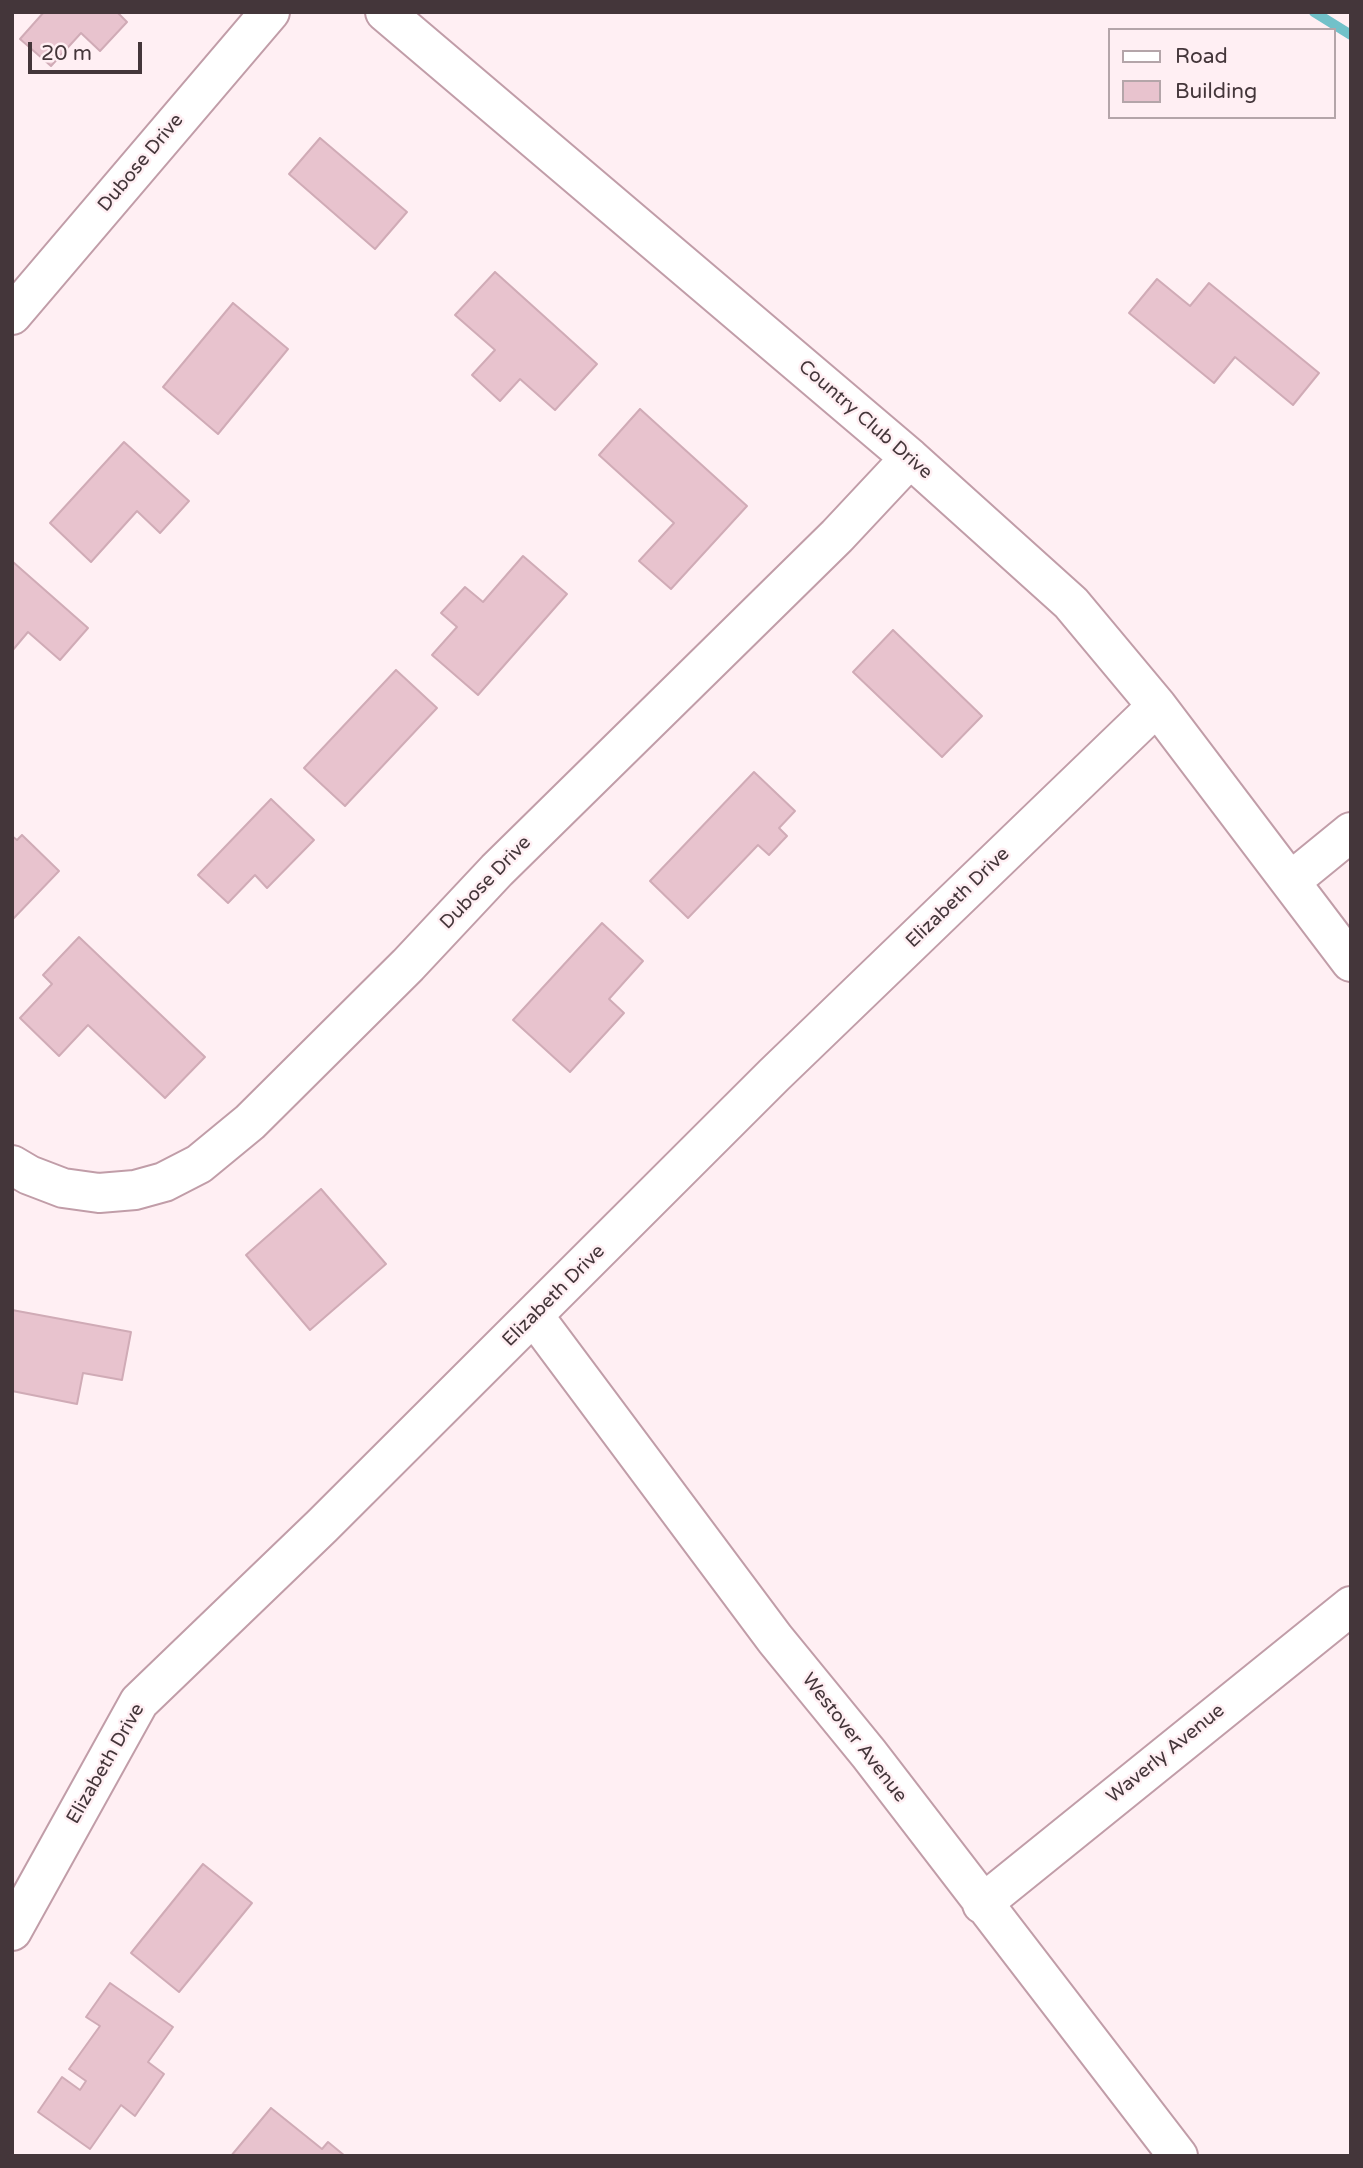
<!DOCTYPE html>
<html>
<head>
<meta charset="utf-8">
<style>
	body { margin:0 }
	#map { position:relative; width:1363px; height:2168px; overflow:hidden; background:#ffeff3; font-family:"Varela Round",sans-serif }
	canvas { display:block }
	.frame { position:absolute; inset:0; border:14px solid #44363a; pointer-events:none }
	.legend { position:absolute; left:1108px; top:28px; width:228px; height:91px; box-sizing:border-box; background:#ffeff3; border:2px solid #b4a5a9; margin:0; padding:9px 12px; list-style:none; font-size:21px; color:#44363a }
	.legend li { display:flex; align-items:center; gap:14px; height:35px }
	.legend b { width:35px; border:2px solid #b4a5a9 }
	.scale { position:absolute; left:28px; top:42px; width:114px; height:32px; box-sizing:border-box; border:4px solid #44363a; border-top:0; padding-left:9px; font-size:21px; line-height:24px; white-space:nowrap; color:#44363a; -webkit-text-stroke:5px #ffeff3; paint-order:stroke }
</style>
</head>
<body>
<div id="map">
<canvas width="1363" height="2168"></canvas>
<div class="frame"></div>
<ul class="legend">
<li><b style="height:9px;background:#fff"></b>Road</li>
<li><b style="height:19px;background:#e8c3ce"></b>Building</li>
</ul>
<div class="scale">20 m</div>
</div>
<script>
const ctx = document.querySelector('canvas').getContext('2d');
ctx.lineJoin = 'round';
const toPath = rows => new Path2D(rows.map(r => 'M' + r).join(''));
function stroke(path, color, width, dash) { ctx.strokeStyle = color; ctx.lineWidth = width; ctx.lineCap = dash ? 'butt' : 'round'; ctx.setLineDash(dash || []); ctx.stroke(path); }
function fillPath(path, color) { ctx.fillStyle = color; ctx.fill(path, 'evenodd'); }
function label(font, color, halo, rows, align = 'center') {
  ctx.font = font + ' "Varela Round",sans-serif'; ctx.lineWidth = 5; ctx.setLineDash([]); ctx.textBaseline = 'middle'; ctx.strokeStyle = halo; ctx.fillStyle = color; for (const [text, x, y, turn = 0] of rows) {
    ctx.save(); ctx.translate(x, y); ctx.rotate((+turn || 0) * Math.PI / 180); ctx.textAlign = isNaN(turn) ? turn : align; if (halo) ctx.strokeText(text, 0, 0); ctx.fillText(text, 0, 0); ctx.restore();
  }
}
stroke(toPath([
	[1314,12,1351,35]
]), '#71c1c9', 10);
const building = toPath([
	[44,12,117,12,127,22,100,51,81,33,51,66,20,39,44,12],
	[320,138,407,212,375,249,289,174,320,138],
	[495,272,597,364,555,410,520,379,500,401,472,375,495,350,455,315,495,272],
	[1157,279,1190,306,1209,283,1319,373,1293,405,1235,357,1214,383,1129,313,1157,279],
	[233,303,288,349,218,434,163,387,233,303],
	[640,409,747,506,671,589,639,561,674,523,599,455,640,409],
	[124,442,189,501,160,533,137,511,91,562,50,523,124,442],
	[523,556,567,594,478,695,432,655,457,627,441,613,465,587,483,602,523,556],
	[13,562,88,628,60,660,28,632,12,651,13,562],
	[893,630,982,716,942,757,853,672,893,630],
	[396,670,437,708,345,806,304,768,396,670],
	[754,772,795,811,779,828,787,836,769,855,758,845,688,918,650,881,754,772],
	[271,799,314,840,267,888,255,875,228,903,198,875,271,799],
	[22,835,59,871,12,920,12,836,17,840,22,835],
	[602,923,643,961,609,999,624,1013,570,1072,513,1020,602,923],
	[79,937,205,1057,165,1098,88,1025,59,1056,20,1018,52,984,43,975,79,937],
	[321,1189,386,1264,310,1330,246,1255,321,1189],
	[12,1310,131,1332,122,1380,83,1373,77,1404,12,1391,12,1310],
	[203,1864,252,1903,179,1992,131,1953,203,1864],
	[110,1983,173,2027,148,2062,164,2074,135,2116,121,2105,90,2149,38,2112,62,2077,80,2090,86,2081,69,2069,100,2026,86,2017,110,1983],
	[271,2108,322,2149,328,2142,345,2156,231,2156,271,2108]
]);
fillPath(building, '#e8c3ce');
stroke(building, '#d0abb6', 2);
const minor = toPath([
	[385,12,910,458,1071,603,1157,706,1351,962],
	[12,315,270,12],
	[1291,881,1351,832],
	[12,1165,29,1175,63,1188,99,1193,135,1190,164,1182,199,1164,250,1122,408,965,497,870,837,536,910,458],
	[534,1316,775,1639,869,1754,1178,2156],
	[982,1904,1351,1606],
	[12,1931,139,1702,322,1526,774,1075,1157,706]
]);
stroke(minor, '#c19da8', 42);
stroke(minor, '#fff', 38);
label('19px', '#44363a', '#ffeff3', [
	["Dubose Drive",141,163,-50],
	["Country Club Drive",865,420,41],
	["Dubose Drive",486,883,-46],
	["Elizabeth Drive",958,898,-44],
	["Elizabeth Drive",554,1296,-45],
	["Westover Avenue",854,1738,52],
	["Waverly Avenue",1166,1754,-39],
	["Elizabeth Drive",106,1764,-60]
]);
</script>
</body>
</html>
